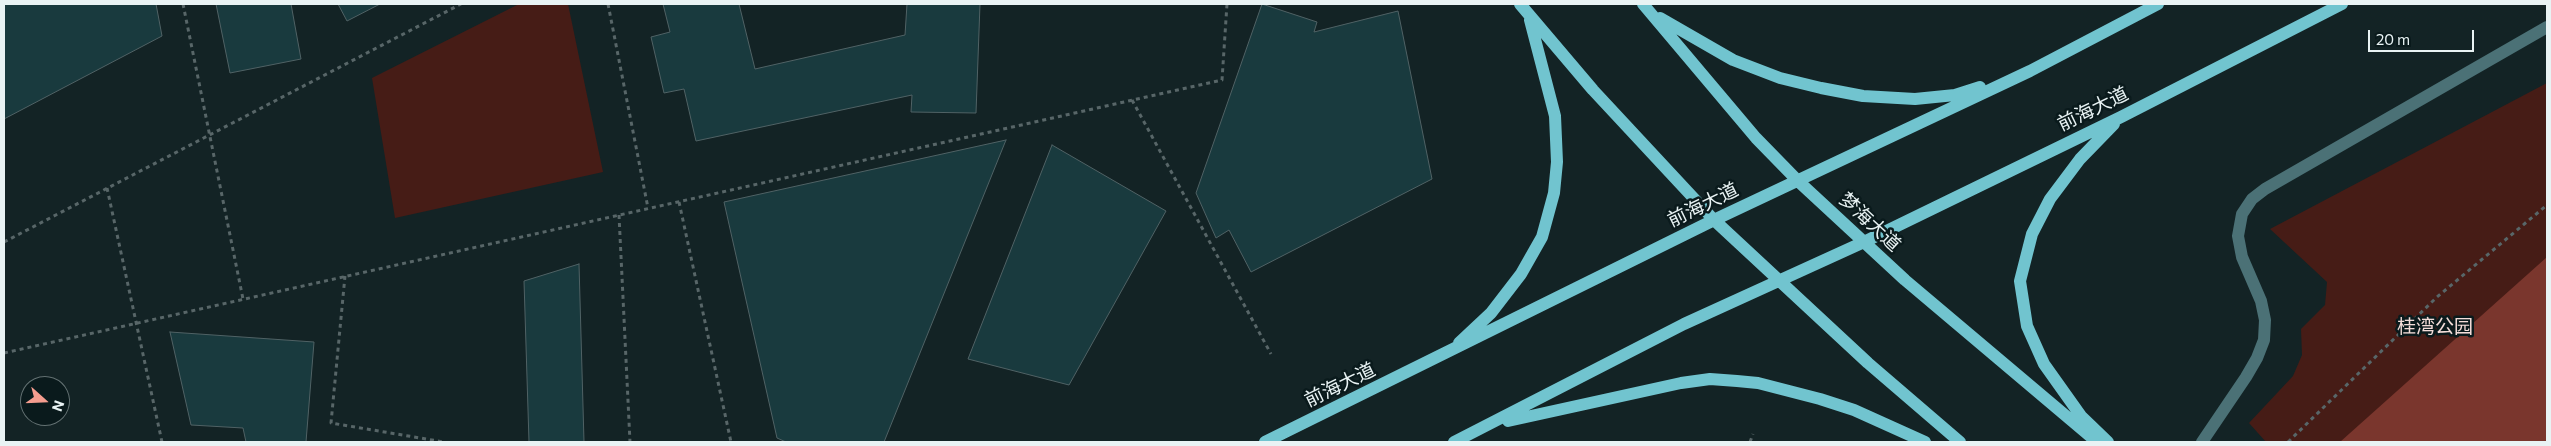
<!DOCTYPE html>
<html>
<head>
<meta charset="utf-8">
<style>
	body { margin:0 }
	#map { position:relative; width:2551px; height:446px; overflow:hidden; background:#132325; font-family:Commissioner,sans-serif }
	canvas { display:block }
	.frame { position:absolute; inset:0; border:5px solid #e9f3f4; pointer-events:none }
	.north { position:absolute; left:20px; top:376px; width:50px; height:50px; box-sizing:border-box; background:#0a1a1c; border:1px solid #637172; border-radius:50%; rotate:110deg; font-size:14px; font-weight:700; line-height:20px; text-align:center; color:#e9f3f4 }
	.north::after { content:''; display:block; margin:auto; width:18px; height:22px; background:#f59d8f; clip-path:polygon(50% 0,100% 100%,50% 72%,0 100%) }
	.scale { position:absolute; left:2368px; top:30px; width:106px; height:22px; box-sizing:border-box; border:2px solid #e9f3f4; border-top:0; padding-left:6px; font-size:15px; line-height:18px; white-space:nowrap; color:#e9f3f4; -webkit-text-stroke:4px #0a1a1c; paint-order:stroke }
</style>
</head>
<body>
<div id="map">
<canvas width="2551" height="446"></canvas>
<div class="frame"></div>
<div class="north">N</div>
<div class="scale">20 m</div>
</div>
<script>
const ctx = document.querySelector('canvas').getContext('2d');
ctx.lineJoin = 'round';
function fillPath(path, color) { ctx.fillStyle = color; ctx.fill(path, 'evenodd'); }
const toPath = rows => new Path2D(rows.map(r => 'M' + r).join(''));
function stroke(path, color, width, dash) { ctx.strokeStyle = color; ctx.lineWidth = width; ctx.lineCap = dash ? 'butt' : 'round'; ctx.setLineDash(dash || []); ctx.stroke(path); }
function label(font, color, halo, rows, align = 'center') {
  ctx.font = font + ' Commissioner,"Noto Sans SC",sans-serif'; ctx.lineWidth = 5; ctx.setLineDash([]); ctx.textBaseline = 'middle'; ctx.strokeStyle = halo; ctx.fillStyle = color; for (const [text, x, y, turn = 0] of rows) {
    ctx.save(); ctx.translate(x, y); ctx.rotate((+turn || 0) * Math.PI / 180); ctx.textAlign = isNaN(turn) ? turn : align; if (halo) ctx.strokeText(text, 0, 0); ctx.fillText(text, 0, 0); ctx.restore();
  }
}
fillPath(toPath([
	[519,4,568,4,603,172,395,218,372,78],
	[2547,83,2547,442,2266,442,2249,423,2293,376,2302,355,2301,329,2325,305,2327,282,2270,229]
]), '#461c16');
fillPath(toPath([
	[2547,257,2547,442,2340,442]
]), '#7a362d');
const building = toPath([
	[4,4,156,4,162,36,4,119,4,4],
	[216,4,291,4,301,59,230,73,216,4],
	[338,4,380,4,347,21,338,4],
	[663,4,739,4,755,69,905,35,907,4,980,4,976,113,911,112,912,95,696,141,684,89,664,93,651,37,670,32,663,4],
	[1262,4,1317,22,1314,32,1398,11,1432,179,1251,272,1229,230,1216,238,1196,193,1262,4],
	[1006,140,884,442,786,442,777,438,724,202,1006,140],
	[1052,145,1166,211,1069,385,968,359,1052,145],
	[579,264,584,442,529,442,524,281,579,264],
	[170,332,314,342,306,442,246,442,243,428,191,425,170,332]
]);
fillPath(building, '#193a3e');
stroke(building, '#506265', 1);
stroke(toPath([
	[183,4,243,299],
	[608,4,648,208],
	[1132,100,1271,354],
	[107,188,162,442],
	[679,202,731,442],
	[619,215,630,442],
	[4,242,461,4],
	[345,276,331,423,444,442],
	[4,353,1222,80,1227,4],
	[1750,442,1753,434],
	[2288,442,2437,297,2547,205]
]), '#586668', 3, [4, 4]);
stroke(toPath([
	[2202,442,2246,377,2257,358,2264,340,2265,320,2261,301,2242,257,2238,236,2242,214,2252,199,2265,189,2547,27]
]), '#4b7176', 12);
stroke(toPath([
	[1520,4,1593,90,1714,220,1868,363,1960,442],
	[1643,4,1756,138,1798,181,1905,280,2097,442],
	[1660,18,1733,60,1780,78,1821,88,1863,96,1915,99,1955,95,1980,87],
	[1459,343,1491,313,1521,274,1542,237,1554,193,1557,162,1555,116,1530,20],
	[1508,421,1681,383,1710,379,1737,381,1758,383,1820,399,1854,410,1925,442],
	[1265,442,1714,220,2030,71,2158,4],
	[1454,442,1684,324,1864,242,2121,117,2342,4],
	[2108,442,2081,416,2044,364,2027,326,2020,281,2032,234,2050,199,2080,159,2114,124]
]), '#71c4cf', 12);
label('19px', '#e9f3f4', '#0a1a1c', [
	["前海大道",2093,109,-26],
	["前海大道",1703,205,-26],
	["梦海大道",1870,222,43],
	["前海大道",1340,385,-26]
]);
label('19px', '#f4ddd9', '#0a1a1c', [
	["桂湾公园",2435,327]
]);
</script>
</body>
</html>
